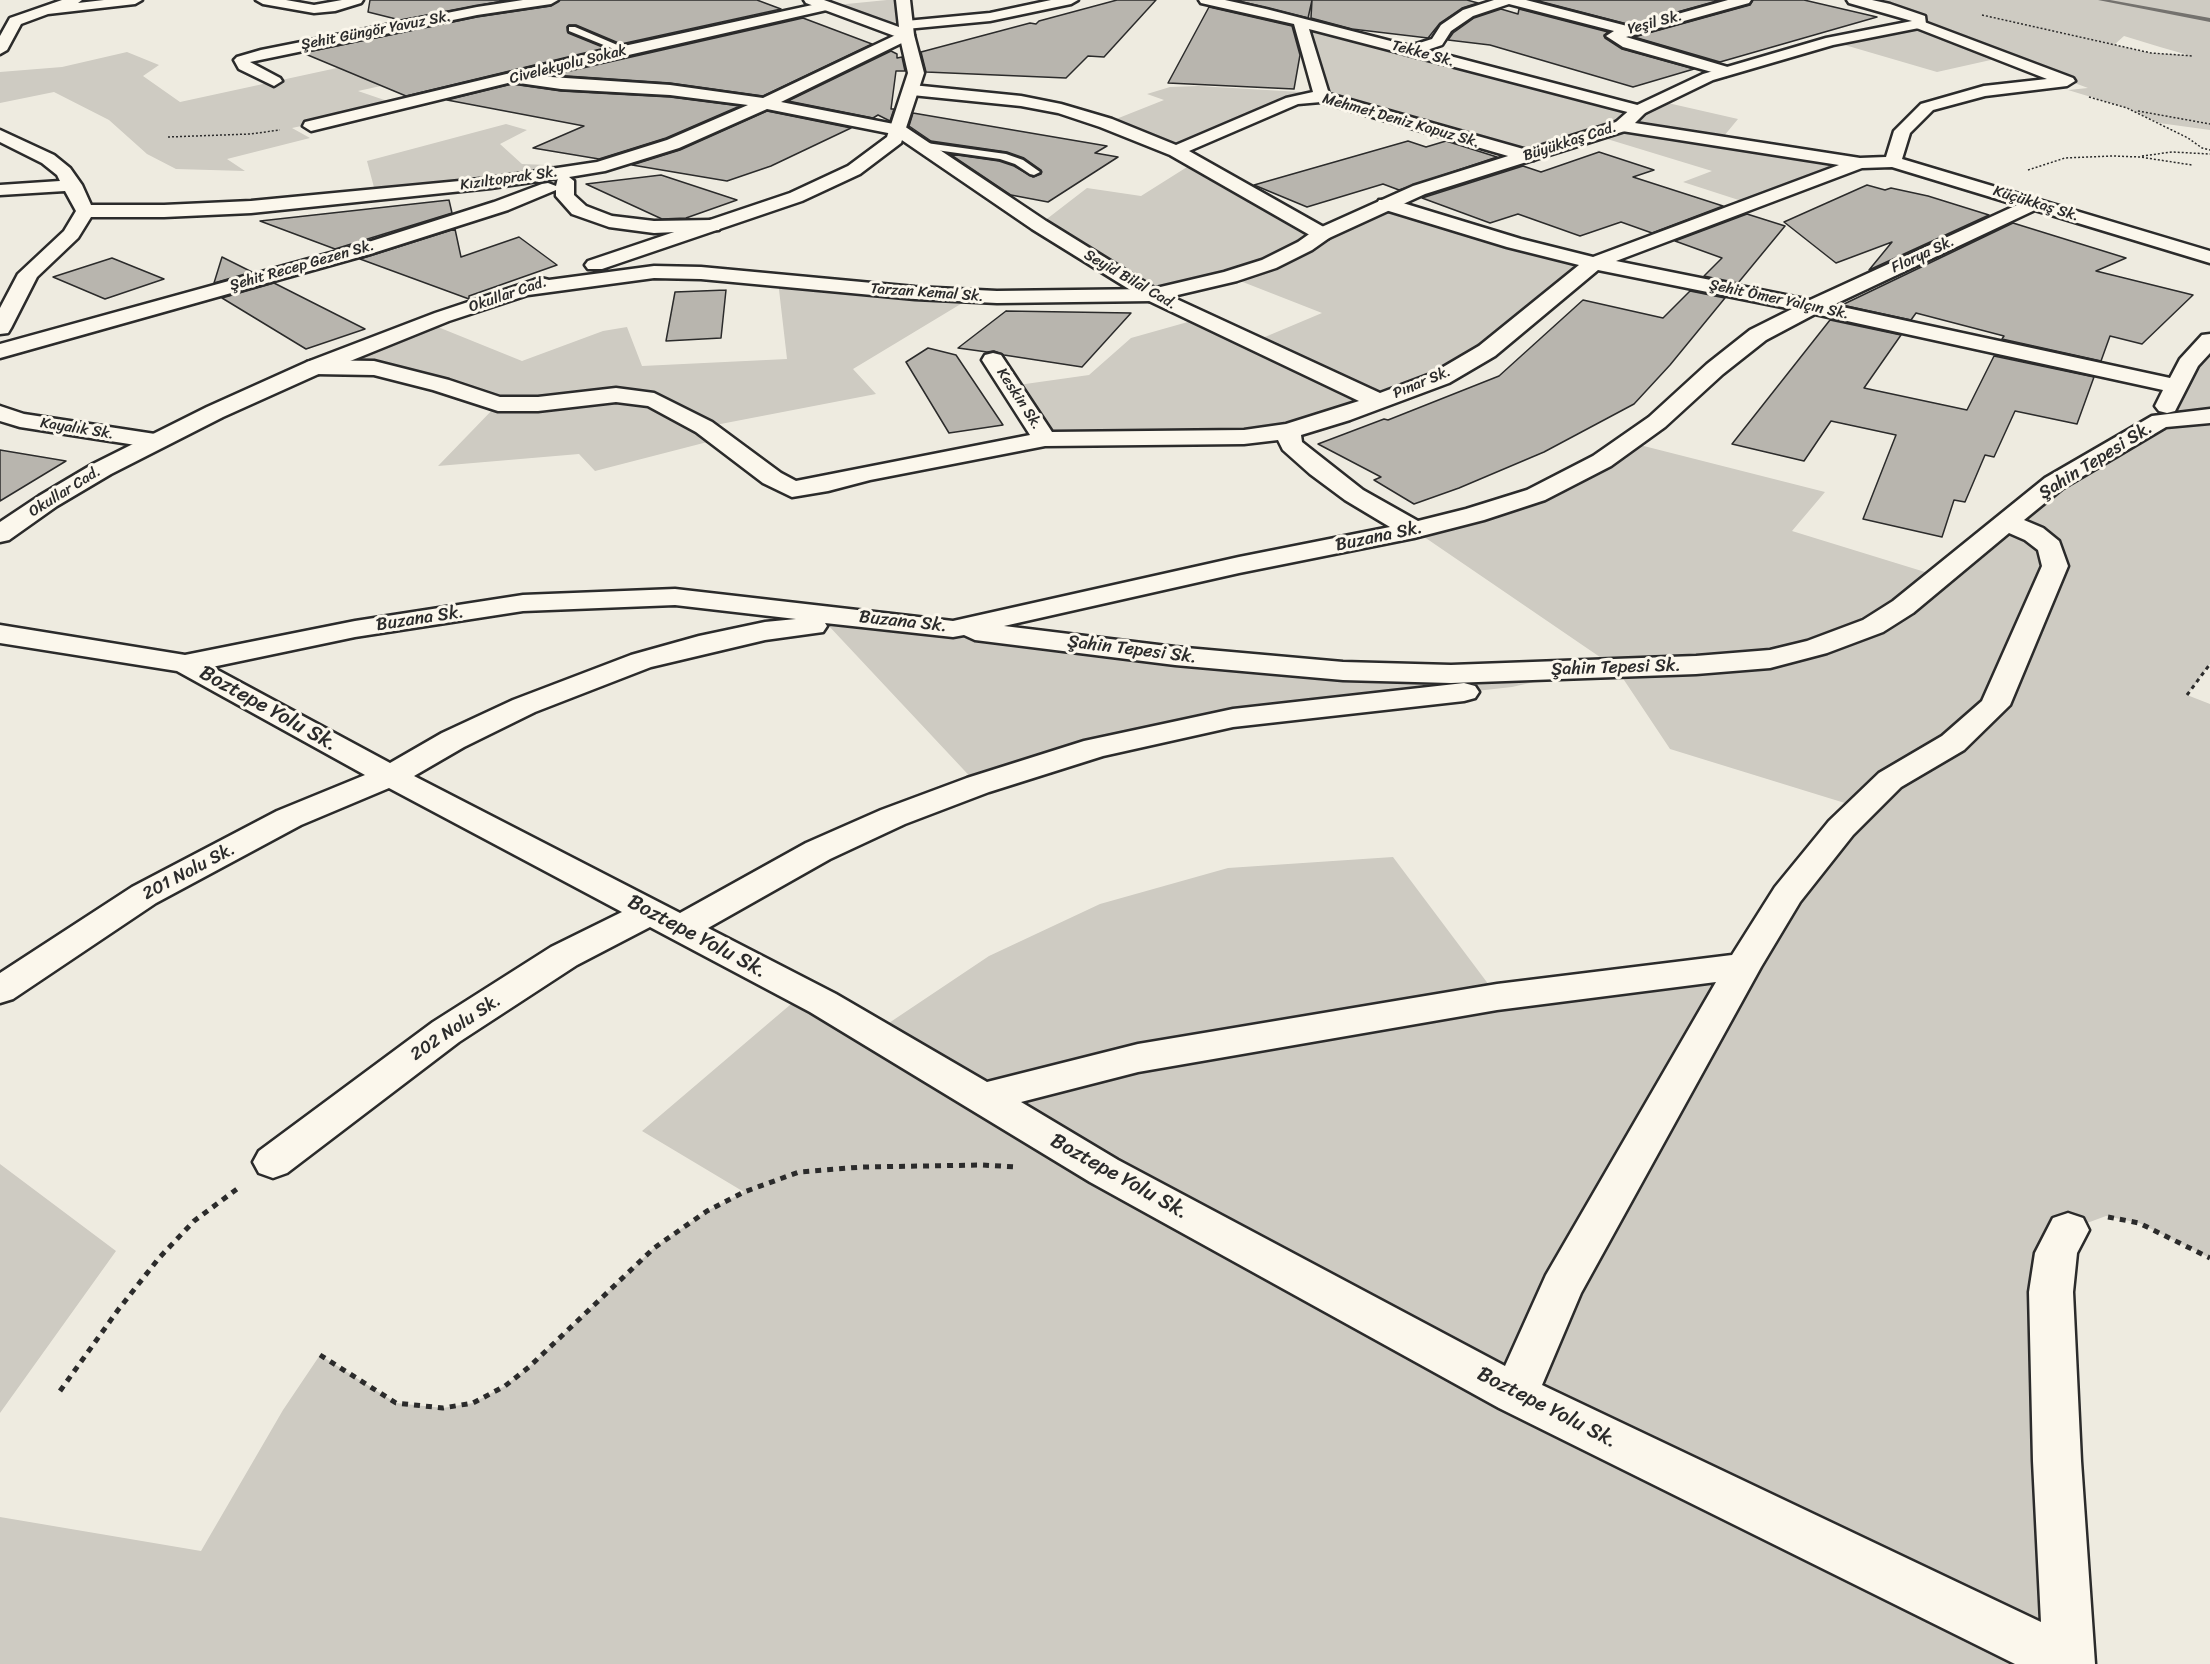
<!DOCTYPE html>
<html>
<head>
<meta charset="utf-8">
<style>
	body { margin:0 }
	canvas { display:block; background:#eeebe0 }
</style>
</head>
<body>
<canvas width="2210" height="1664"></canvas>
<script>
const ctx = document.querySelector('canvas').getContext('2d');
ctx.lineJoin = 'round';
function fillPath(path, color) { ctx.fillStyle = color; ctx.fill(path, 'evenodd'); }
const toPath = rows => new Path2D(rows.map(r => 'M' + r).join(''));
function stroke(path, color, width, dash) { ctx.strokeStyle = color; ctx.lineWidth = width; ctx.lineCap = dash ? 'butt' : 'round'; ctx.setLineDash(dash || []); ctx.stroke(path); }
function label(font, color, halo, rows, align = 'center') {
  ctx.font = font + ' Sriracha,sans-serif'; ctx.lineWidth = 6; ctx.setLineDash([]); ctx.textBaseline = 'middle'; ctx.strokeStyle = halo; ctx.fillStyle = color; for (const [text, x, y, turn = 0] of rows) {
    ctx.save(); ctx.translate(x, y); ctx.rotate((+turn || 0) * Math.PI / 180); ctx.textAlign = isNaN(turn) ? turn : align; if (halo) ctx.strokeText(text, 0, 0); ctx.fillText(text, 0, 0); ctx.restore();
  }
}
fillPath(toPath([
	[887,0,903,0,907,35,826,6],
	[1291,0,1384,0,1362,12,1352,35,1639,110,1659,101,1738,119,1719,142,1860,163,1751,204,1683,182,1712,171,1594,135,1528,156,1322,97,1300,23,1266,13],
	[1854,0,2210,0,2210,130,2159,123,2127,108,2068,90,2088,88,2004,57,1937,72,1831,41,1920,20],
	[2124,36,2160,47,2188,55,2151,53,2114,45],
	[443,45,486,63,358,91,399,105,292,128,310,138,227,159,245,171,176,169,147,154,109,120,54,92,0,103,0,72,62,67,127,52,159,65,143,76,180,102],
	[1198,86,1301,92,1306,97,1176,151,1106,123,1164,100,1147,94,1170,87],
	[506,124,527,130,500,144,522,164,599,167,376,195,367,161],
	[1195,162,1322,234,1386,204,1594,263,1441,378,1288,431,1045,439,1011,386,1089,375,1131,338,1202,318,1253,342,1322,313,1230,277,1152,295,1039,225,1087,188,1141,196],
	[778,281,974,296,853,369,876,394,705,427,719,439,595,471,579,454,438,466,497,405,374,368,315,367,428,323,522,361,603,331,627,327,642,366,787,359],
	[2210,340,2210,664,2187,695,2210,704,2210,1258,2139,1223,2106,1216,2068,1230,2069,1664,0,1664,0,1517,201,1551,283,1410,320,1355,396,1403,443,1408,473,1403,505,1386,529,1367,654,1248,707,1211,744,1192,642,1131,804,993,874,1033,989,956,1100,904,1228,868,1393,857,1498,997,1743,966,1861,808,1670,749,1616,668,1414,530,1475,515,1628,442,1825,492,1792,531,1938,576,2054,483,2160,421,2175,386],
	[869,619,1343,671,1587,670,1512,687,1233,718,978,785,827,624],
	[0,1164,116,1251,0,1413]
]), '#cecbc2');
fillPath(toPath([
	[2098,0,2110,0,2210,18,2210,22,2098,0]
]), '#74726e');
const building = toPath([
	[370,0,508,0,400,20,368,12,370,0],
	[560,0,757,0,781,9,621,44,576,25,569,25,567,27,568,33,605,48,406,96,303,53,477,17,551,6,560,0],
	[1117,0,1156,0,1104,57,1088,56,1066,78,926,72,921,52,1030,23,1036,24,1039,21,1117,0],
	[1235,0,1312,0,1308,18,1235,0],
	[1312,0,1467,0,1478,3,1462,8,1440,23,1428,38,1352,29,1311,18,1312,0],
	[1535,0,1720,0,1631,25,1535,0],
	[1753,0,1804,0,1877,17,1720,62,1634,37,1750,5,1753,0],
	[1209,7,1292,26,1300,55,1294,89,1168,83,1209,7],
	[1501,9,1518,14,1519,9,1608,32,1604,35,1605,38,1622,49,1694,69,1633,87,1490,45,1448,40,1453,33,1474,18,1501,9],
	[803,18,872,44,763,96,670,83,552,75,803,18],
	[891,51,897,54,897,58,902,57,905,71,896,71,891,109,894,109,890,121,878,115,873,118,788,101,891,51],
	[512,84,561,91,670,97,740,106,666,138,599,159,533,148,584,126,447,100,512,84],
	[767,111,851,128,771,166,727,181,632,165,680,150,767,111],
	[913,113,1107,146,1095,153,1118,157,1048,202,1011,195,950,154,999,161,1014,166,1033,177,1041,174,1041,170,1024,158,1007,152,931,141,909,126,913,113],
	[1408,141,1426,147,1446,141,1497,157,1399,190,1383,184,1307,207,1254,185,1408,141],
	[1599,152,1654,170,1633,177,1723,206,1652,233,1621,222,1580,236,1518,214,1490,223,1422,198,1523,166,1541,172,1599,152],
	[661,175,737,200,686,218,662,219,586,184,661,175],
	[1867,185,1885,190,1891,188,1928,196,1989,215,1869,270,1892,242,1836,263,1784,222,1867,185],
	[449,200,452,213,335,249,260,221,449,200],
	[1747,214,1785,226,1738,283,1704,276,1722,258,1675,241,1747,214],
	[2013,223,2126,258,2096,271,2193,295,2142,344,2110,336,2101,361,2002,339,2004,336,1916,313,1911,320,1842,305,2013,223],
	[455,229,461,257,519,237,557,265,469,296,469,299,360,259,455,229],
	[222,257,252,272,214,283,222,257],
	[112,258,164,279,105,299,53,277,112,258],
	[274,283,365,329,306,349,222,298,274,283],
	[726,290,721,338,666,341,675,292,726,290],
	[1690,291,1725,298,1670,365,1634,404,1544,452,1459,488,1414,504,1374,480,1381,477,1318,444,1384,419,1388,420,1499,376,1583,300,1663,318,1690,291],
	[1006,311,1131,313,1082,367,1004,355,994,351,987,352,958,348,1006,311],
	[1830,320,1901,335,1864,388,1967,410,1994,356,2094,377,2077,424,2015,411,1994,457,1985,455,1965,502,1954,500,1942,537,1863,519,1896,435,1831,421,1804,461,1732,444,1830,320],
	[928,348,956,355,1003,425,949,433,906,362,928,348],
	[0,450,66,461,0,501,0,450]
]);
fillPath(building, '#b8b5ae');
stroke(building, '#2b2b2b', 1.5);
const lane = toPath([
	[569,27,575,27,629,50,621,52,569,31,569,27],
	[919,142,1006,154,1023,160,1040,172,1034,175,1030,174,1015,164,1000,159,915,147,914,145,919,142]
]);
const street = toPath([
	[62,0,82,0,78,3,104,0,142,0,135,4,48,14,21,24,7,50,0,54,0,36,10,18,62,0],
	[256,0,286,0,314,5,342,0,363,0,361,3,335,11,314,13,263,4,256,0],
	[523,0,558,0,551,4,477,15,250,62,280,78,282,81,274,86,239,69,234,60,237,57,261,50,477,7,523,0],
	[1051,0,1078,0,1071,4,990,21,906,29,899,25,906,21,990,13,1051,0],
	[1199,0,1225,0,1266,9,1410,46,1432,39,1441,25,1463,10,1494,0,1526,0,1631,27,1728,0,1751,0,1749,3,1626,37,1731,68,1734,71,1726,76,1623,47,1606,36,1614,31,1509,4,1473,16,1451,31,1442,45,1427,50,1645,107,1647,110,1645,113,1639,115,1309,29,1329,94,1534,152,1537,156,1534,160,1522,160,1321,102,1298,104,1189,151,1329,230,1332,234,1329,238,1322,240,1315,238,1170,155,1100,127,1058,113,1021,106,912,95,904,90,912,85,1021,96,1061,104,1112,119,1176,145,1286,98,1313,92,1294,24,1201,3,1199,0],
	[826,2,833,6,831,9,536,76,670,85,763,98,902,32,912,32,914,35,912,38,781,102,904,126,1046,221,1159,291,1380,393,1433,373,1479,346,1579,265,1507,247,1379,208,1377,204,1379,200,1393,200,1521,239,1593,257,1839,165,1622,131,1616,130,1614,126,1616,122,1622,121,1860,158,1886,157,1894,131,1921,104,1984,86,2047,79,1914,27,1912,24,1914,21,1919,20,2073,78,2075,81,2067,86,1985,96,1933,110,1910,133,1902,159,2210,251,2210,263,2035,210,1833,305,2170,378,2180,359,2202,335,2210,334,2210,353,2198,366,2175,411,2167,413,2159,411,2155,406,2163,390,1815,314,1766,340,1723,374,1665,427,1611,466,1545,500,1484,520,1414,538,1239,573,1004,626,1175,647,1343,662,1451,665,1696,656,1770,650,1807,641,1863,620,1893,601,2045,478,2152,416,2210,409,2210,423,2166,427,2063,488,2024,520,2043,528,2059,541,2068,566,2010,705,1964,750,1901,787,1853,835,1800,902,1761,967,1581,1293,1542,1385,2041,1622,2033,1461,2029,1292,2035,1253,2053,1218,2068,1213,2083,1218,2089,1230,2077,1253,2073,1292,2081,1461,2095,1664,2015,1664,1499,1408,1090,1182,810,1012,650,927,577,965,459,1042,287,1173,273,1178,259,1173,253,1162,259,1151,433,1022,551,947,622,912,389,788,301,825,156,903,13,999,0,1003,0,973,132,887,277,811,365,775,177,671,0,643,0,625,185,655,355,621,523,595,675,589,953,621,1239,557,1390,527,1345,500,1310,474,1283,450,1278,440,1244,444,1045,446,870,480,828,491,792,497,763,483,696,432,648,406,616,402,538,411,498,411,433,390,374,375,315,374,307,372,304,367,307,362,315,360,374,361,449,380,500,397,538,397,616,388,654,393,712,422,781,473,796,481,1030,435,982,360,985,355,993,353,1001,355,1052,432,1244,430,1286,424,1359,401,1145,299,1032,229,893,134,767,109,679,148,605,171,569,177,574,181,574,195,586,206,612,216,654,221,712,220,719,222,721,226,719,230,654,233,609,227,572,214,556,196,556,190,508,210,370,254,0,358,0,344,356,246,494,202,542,184,548,183,556,186,558,178,491,188,251,213,164,217,91,217,78,238,37,277,11,328,8,333,0,334,0,308,18,274,64,231,76,211,65,191,0,195,0,185,60,181,57,175,42,163,0,142,0,130,54,155,70,168,82,185,91,205,164,205,251,201,491,178,597,162,667,140,748,105,670,95,561,89,512,82,311,131,303,126,305,122,624,46,826,2],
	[1892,167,2017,205,1810,300,1616,261,1862,168,1892,167],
	[1598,270,1792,309,1750,330,1707,364,1649,417,1593,456,1527,490,1466,509,1418,521,1363,490,1302,442,1301,435,1350,420,1449,383,1495,356,1598,270],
	[2009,533,2025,540,2038,550,2042,566,1982,701,1942,736,1879,773,1829,821,1775,887,1732,955,1497,984,1138,1044,987,1082,836,994,708,928,830,859,905,824,989,792,1103,756,1233,727,1464,701,1475,698,1479,692,1475,686,1464,683,1233,709,1084,741,967,778,881,810,806,843,680,913,414,776,464,747,535,712,651,667,765,640,823,632,827,626,825,623,953,637,964,635,975,640,1175,665,1343,680,1451,683,1696,674,1770,668,1827,653,1883,632,1913,613,2009,533],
	[675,605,796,619,765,622,699,636,631,655,513,700,442,733,390,763,212,667,355,637,523,611,675,605],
	[1716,982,1546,1275,1505,1366,1118,1160,1021,1102,1138,1072,1497,1010,1716,982],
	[0,406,24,414,155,434,163,436,167,441,163,446,155,448,20,427,0,421,0,406]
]);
const secondary = toPath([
	[804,0,824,0,899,27,896,0,910,0,914,35,924,73,901,143,860,174,802,201,602,269,588,269,585,265,588,261,790,193,848,166,887,137,908,73,900,38,806,3,804,0],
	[1847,0,1872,0,1890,4,1925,16,1926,24,1919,28,1833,45,1713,80,1645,113,1628,130,1425,194,1329,238,1312,250,1276,268,1237,281,1152,301,997,303,915,299,701,279,654,278,528,295,449,321,323,372,223,417,111,474,57,506,9,540,0,542,0,522,39,496,93,464,207,407,307,362,435,313,534,280,541,278,549,280,654,266,701,267,915,287,997,291,1152,289,1224,272,1262,260,1298,242,1315,230,1413,186,1616,122,1633,107,1703,74,1826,38,1912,21,1849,3,1847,0]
]);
stroke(lane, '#2b2b2b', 5);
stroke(street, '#2b2b2b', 5);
stroke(secondary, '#2b2b2b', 5);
stroke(toPath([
	[1982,15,2151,53,2193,56],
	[2089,97,2127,108,2188,138,2202,148,2210,150],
	[2138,111,2210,124],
	[168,137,250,134,280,130],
	[2142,156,2172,152,2210,154],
	[2028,170,2065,158,2113,156,2140,157,2192,165]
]), '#2b2b2b', 1.5, [2, 2]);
stroke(toPath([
	[2187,695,2210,664]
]), '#2b2b2b', 3, [4, 4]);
stroke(toPath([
	[2108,1217,2139,1223,2210,1258],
	[320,1355,396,1403,443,1408,473,1403,505,1386,529,1367,654,1248,707,1211,744,1192,799,1172,862,1167,982,1165,1017,1167],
	[60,1391,118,1310,159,1258,194,1221,241,1186]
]), '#2b2b2b', 5, [6, 6]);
fillPath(lane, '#fbf7ec');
fillPath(street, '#fbf7ec');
fillPath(secondary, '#fbf7ec');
label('15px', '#2b2b2b', '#fbf7ec', [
	["Yeşil Sk.",1655,23,-15],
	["Şehit Güngör Yavuz Sk.",376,31,-11],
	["Tekke Sk.",1423,54,15],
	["Civelekyolu Sokak",568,65,-14],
	["Mehmet Deniz Kopuz Sk.",1401,121,16],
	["Büyükkaş Cad.",1570,142,-18],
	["Kızıltoprak Sk.",509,179,-8],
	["Küçükkaş Sk.",2036,204,17],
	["Florya Sk.",1923,255,-25],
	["Şehit Recep Gezen Sk.",302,266,-16],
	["Seyid Bilal Cad.",1130,280,30],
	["Tarzan Kemal Sk.",927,293,4],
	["Okullar Cad.",508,295,-19],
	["Şehit Ömer Yalçın Sk.",1779,300,12],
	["Pınar Sk.",1422,383,-23],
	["Keskin Sk.",1019,399,57],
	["Kayalık Sk.",77,429,9],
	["Okullar Cad.",65,492,-32]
]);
label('18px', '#2b2b2b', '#fbf7ec', [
	["Şahin Tepesi Sk.",2096,461,-32],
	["Buzana Sk.",1379,537,-12],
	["Buzana Sk.",420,619,-9],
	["Buzana Sk.",903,622,6],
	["Şahin Tepesi Sk.",1132,650,7],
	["Şahin Tepesi Sk.",1616,668,-2],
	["201 Nolu Sk.",189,872,-28],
	["202 Nolu Sk.",456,1028,-34]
]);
label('21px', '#2b2b2b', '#fbf7ec', [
	["Boztepe Yolu Sk.",268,709,29],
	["Boztepe Yolu Sk.",697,937,28],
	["Boztepe Yolu Sk.",1119,1177,29],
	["Boztepe Yolu Sk.",1547,1408,27]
]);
</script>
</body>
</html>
